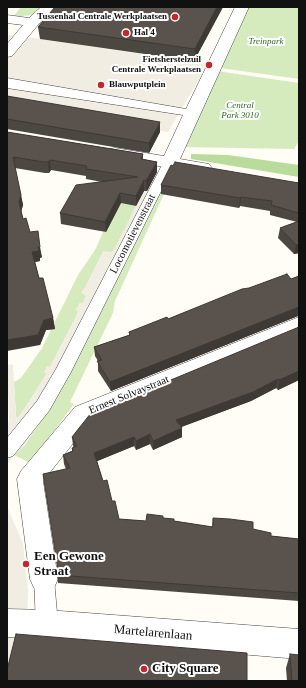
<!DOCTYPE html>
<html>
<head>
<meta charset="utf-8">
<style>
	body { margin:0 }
	#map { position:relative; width:306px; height:688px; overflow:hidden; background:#fffdf5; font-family:Georgia,serif }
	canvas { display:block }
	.frame { position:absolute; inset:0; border:8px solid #111; pointer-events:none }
</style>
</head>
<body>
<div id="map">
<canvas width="306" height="688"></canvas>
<div class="frame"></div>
</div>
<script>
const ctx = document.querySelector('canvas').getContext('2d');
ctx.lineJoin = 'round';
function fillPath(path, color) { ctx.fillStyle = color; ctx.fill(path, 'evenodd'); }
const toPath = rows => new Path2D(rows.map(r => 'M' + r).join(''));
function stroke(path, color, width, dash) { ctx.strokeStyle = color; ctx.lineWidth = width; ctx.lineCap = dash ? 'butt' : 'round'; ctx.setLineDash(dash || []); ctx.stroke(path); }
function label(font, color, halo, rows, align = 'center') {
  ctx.font = font + ' Georgia,serif'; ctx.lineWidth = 4; ctx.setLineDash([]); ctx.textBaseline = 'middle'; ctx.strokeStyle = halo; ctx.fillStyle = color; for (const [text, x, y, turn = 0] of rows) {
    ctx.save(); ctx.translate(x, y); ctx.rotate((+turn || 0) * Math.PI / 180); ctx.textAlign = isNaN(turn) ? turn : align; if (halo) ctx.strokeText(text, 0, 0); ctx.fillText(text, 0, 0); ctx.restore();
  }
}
fillPath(toPath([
	[21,7,44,7,32,15,13,17],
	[248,7,299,7,299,79,220,68],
	[217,71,299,83,299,141,294,149,181,147],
	[167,174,164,194,115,301,113,313,70,402,74,404,30,463,14,455,26,444],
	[121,203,136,206,128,223,114,250,84,289,82,292,86,296,83,303,80,303,76,310,79,311,50,367,44,372,47,373,26,407,18,418,16,417,14,382,21,378,42,348,78,275,95,250,103,232,106,232]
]), '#d5ebbd');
fillPath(toPath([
	[191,154,228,155,299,165,299,177,191,159]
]), '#b9dc9c');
fillPath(toPath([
	[7,35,20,36,208,64,168,132,7,106],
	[154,171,167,174,53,403,26,444,14,455,7,465,7,431,9,420,7,365,13,364,16,417,18,418,47,373,44,372,47,366,50,367,79,312,76,311,80,303,83,303,86,296,82,293,103,251,112,252,114,250],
	[7,507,23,543,28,591,27,623,11,681,7,681]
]), '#f1ede2');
const pedestrian = toPath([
	[169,159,175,163,71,372,49,411,13,456,7,458,7,438,37,401,56,369,163,163,169,159],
	[44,570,51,572,54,579,58,624,54,631,47,634,40,631,36,624,34,579,37,572,44,570]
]);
const minor = toPath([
	[41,7,57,7,43,19,12,56,7,57,7,44,23,25,7,23,7,15,29,18,41,7],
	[235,7,249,7,180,159,209,164,212,168,209,172,203,173,169,168,115,158,109,157,106,153,109,149,115,148,164,156,183,115,7,88,7,78,186,109,235,7],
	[299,317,299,334,91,421,43,481,58,579,54,588,44,592,34,588,30,579,17,479,21,471,75,407,299,317]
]);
const tertiary = toPath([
	[7,609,47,610,299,629,299,659,47,638,7,637,7,609]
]);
stroke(pedestrian, '#444', 1);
stroke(minor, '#444', 1);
stroke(tertiary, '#444', 1);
fillPath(pedestrian, '#fff');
fillPath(minor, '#fff');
fillPath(tertiary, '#fff');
fillPath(toPath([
	[55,7,223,7,194,61,40,39,38,27],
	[7,96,160,132,149,153,7,129],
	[7,132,143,154,143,159,157,162,157,172,147,191,144,191,136,206,121,203,106,232,61,224,60,213,102,182,86,179,86,176,51,170,49,173,45,173,15,168,23,205,21,211,23,219,42,257,40,258,40,261,35,262,39,278,53,318,55,329,46,330,40,345],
	[299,183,299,253,294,254,278,238,280,228,297,222,270,215,270,211,240,206,239,208,161,194,161,185],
	[299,276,299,316,298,316,111,391,98,371,98,361,95,356,94,347,129,335,129,332,168,319,249,288,291,279],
	[299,327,299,380,278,390,276,388,251,401,181,427,182,437,153,450,150,444,136,450,134,446,97,461,103,481,119,519,146,521,163,518,174,521,212,527,213,518,253,529,271,536,299,539,299,601,58,583,57,575,58,570,66,469,64,464,63,455,72,451,72,448,74,448,73,446,72,437],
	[290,654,299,681,287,681,286,668]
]), '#4d4742');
fillPath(toPath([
	[217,7,223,7,194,61,195,49],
	[160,122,160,132,149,153,149,143],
	[50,160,51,170,49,173,48,162],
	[157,162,157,172,147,191,146,181],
	[144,180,144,191,136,206,136,196],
	[120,193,121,203,106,232,105,222],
	[21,195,23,205,21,212,19,202],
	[241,197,240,206,239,208,240,198],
	[299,244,299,253,294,254,296,245],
	[38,247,40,247,42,257,40,258,40,261,34,262,32,252],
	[299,307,298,316,111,391,110,382],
	[53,318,55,329,46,330,40,345,7,351,7,340,44,320],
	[299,371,299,380,278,390,279,380],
	[278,379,276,388,251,401,176,429,176,420],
	[182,428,182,437,153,450,153,441],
	[150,434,150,444,136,450,136,441],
	[134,437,134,446,95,462,94,453]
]), '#3f3936');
const building = toPath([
	[55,7,217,7,195,49,38,27,55,7],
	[7,96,160,122,149,143,7,119,7,96],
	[7,132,143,154,141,159,157,162,146,181,144,180,136,196,120,193,105,222,60,213,76,185,138,177,86,169,87,166,50,160,48,162,44,162,13,157,21,195,19,202,23,219,26,218,30,232,38,231,40,247,38,247,39,251,32,252,39,278,43,278,53,318,44,320,38,335,7,340,7,132],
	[175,162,299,183,299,213,271,205,272,201,241,197,240,198,161,185,171,165,173,166,175,162],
	[299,221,299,244,296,245,280,228,299,221],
	[287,274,291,279,299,276,299,307,110,382,97,361,102,360,94,347,130,335,129,332,167,317,168,319,242,289,249,288,287,274],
	[299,327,299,371,279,380,278,379,253,392,176,420,182,428,153,441,150,434,136,441,134,437,94,453,103,481,107,480,112,501,115,501,119,519,146,521,147,514,163,516,163,518,174,519,174,521,213,527,213,518,230,519,253,522,253,529,271,533,271,536,299,539,299,593,57,575,58,570,43,474,70,468,63,455,73,451,72,448,77,446,72,437,91,413,299,327],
	[16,634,247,653,247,681,7,681,7,670,16,634],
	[290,654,299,655,299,681,292,681,290,654]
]);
fillPath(building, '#5a524d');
stroke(building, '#3f3936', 1);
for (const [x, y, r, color] of [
	[175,17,4,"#c4262e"],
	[126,33,4,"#c4262e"],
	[209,65,4,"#c4262e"],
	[101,85,4,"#c4262e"],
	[26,564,4,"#c4262e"],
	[144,669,4,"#c4262e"]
]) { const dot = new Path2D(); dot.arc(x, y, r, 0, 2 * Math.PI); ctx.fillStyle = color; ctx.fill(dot); stroke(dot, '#fff', 1.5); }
label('bold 9px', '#111', '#fff', [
	["Tussenhal Centrale Werkplaatsen",167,17],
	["Hal 4",134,33,"left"],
	["Fietsherstelzuil",201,60],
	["Centrale Werkplaatsen",201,70],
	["Blauwputplein",109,85,"left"]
], 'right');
label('italic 9px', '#2f6b1f', '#fff', [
	["Treinpark",266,42],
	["Central",240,106],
	["Park 3010",240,116]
]);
label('11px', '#111', '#fff', [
	["Locomotievenstraat",133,234,-63],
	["Ernest Solvaystraat",129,395,-22]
]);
label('bold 13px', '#111', '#fff', [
	["Een Gewone",34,557],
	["Straat",34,572],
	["City Square",152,669]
], 'left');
label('13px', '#111', '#fff', [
	["Martelarenlaan",153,633,5]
]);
</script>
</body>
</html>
